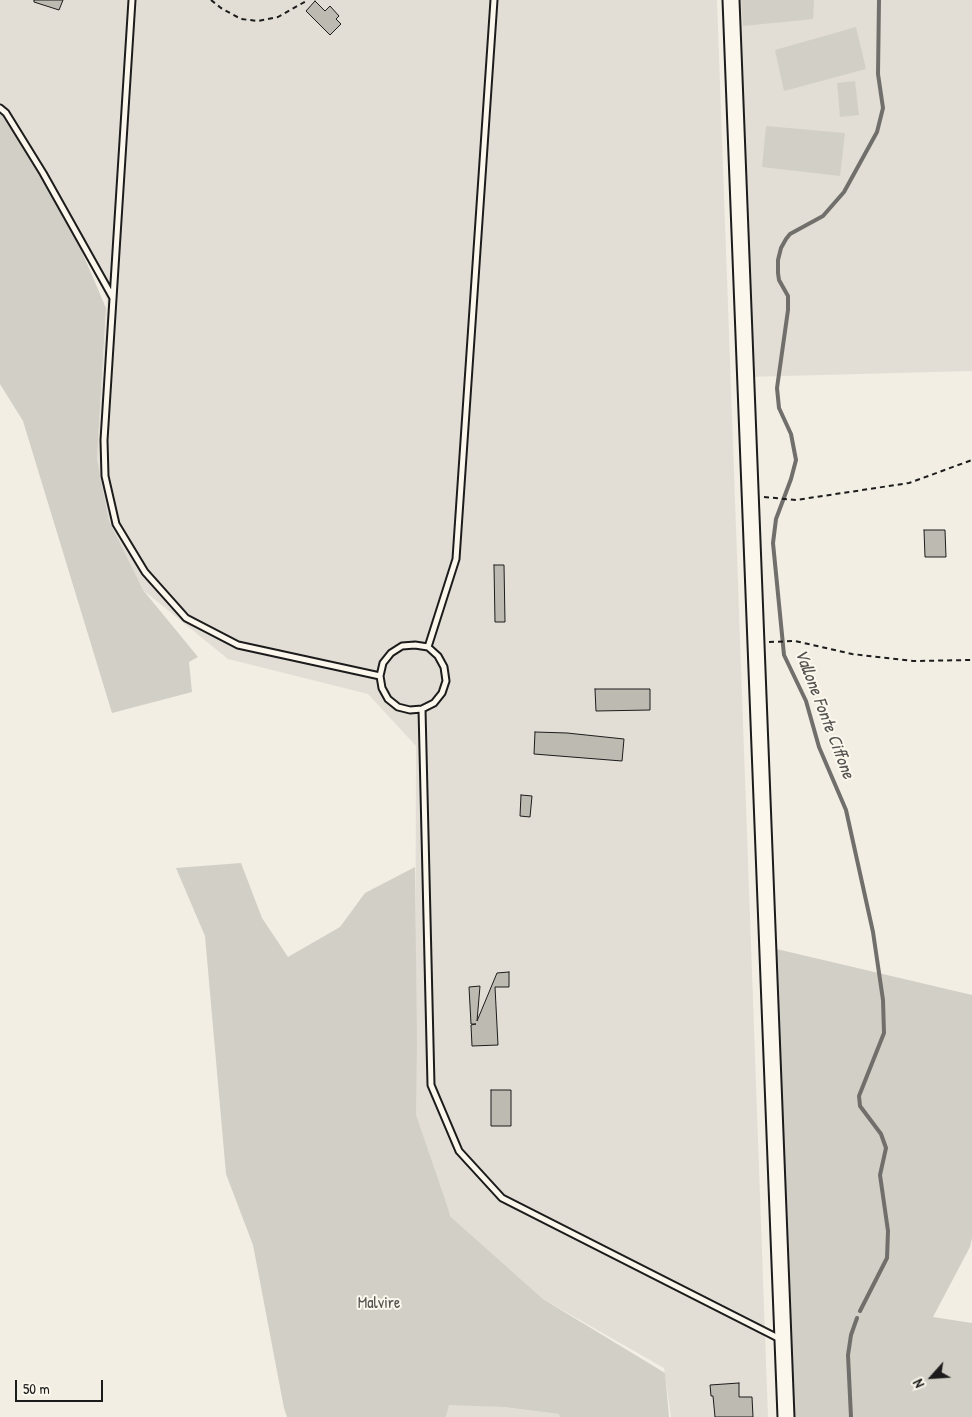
<!DOCTYPE html>
<html>
<head>
<meta charset="utf-8">
<style>
	body { margin:0 }
	#map { position:relative; width:972px; height:1417px; overflow:hidden; background:#f2eee4; font-family:"Patrick Hand",sans-serif }
	canvas { display:block }
	.north { position:absolute; left:907px; top:1352px; width:50px; height:50px; -webkit-text-stroke:4px #fbf7ec; paint-order:stroke; rotate:244deg; font-size:14px; font-weight:700; line-height:20px; text-align:center; color:#1c1c1c }
	.north::after { content:''; display:block; margin:auto; width:18px; height:22px; background:#1c1c1c; clip-path:polygon(50% 0,100% 100%,50% 72%,0 100%) }
	.scale { position:absolute; left:15px; top:1380px; width:88px; height:22px; box-sizing:border-box; border:2px solid #1c1c1c; border-top:0; padding-left:6px; font-size:15px; line-height:18px; white-space:nowrap; color:#1c1c1c; -webkit-text-stroke:4px #fbf7ec; paint-order:stroke }
</style>
</head>
<body>
<div id="map">
<canvas width="972" height="1417"></canvas>
<div class="north">N</div>
<div class="scale">50 m</div>
</div>
<script>
const ctx = document.querySelector('canvas').getContext('2d');
ctx.lineJoin = 'round';
function fillPath(path, color) { ctx.fillStyle = color; ctx.fill(path, 'evenodd'); }
const toPath = rows => new Path2D(rows.map(r => 'M' + r).join(''));
function stroke(path, color, width, dash) { ctx.strokeStyle = color; ctx.lineWidth = width; ctx.lineCap = dash ? 'butt' : 'round'; ctx.setLineDash(dash || []); ctx.stroke(path); }
function label(font, color, halo, rows, align = 'center') {
  ctx.font = font + ' "Patrick Hand",sans-serif'; ctx.lineWidth = 4; ctx.setLineDash([]); ctx.textBaseline = 'middle'; ctx.strokeStyle = halo; ctx.fillStyle = color; for (const [text, x, y, turn = 0] of rows) {
    ctx.save(); ctx.translate(x, y); ctx.rotate((+turn || 0) * Math.PI / 180); ctx.textAlign = isNaN(turn) ? turn : align; if (halo) ctx.strokeText(text, 0, 0); ctx.fillText(text, 0, 0); ctx.restore();
  }
}
fillPath(toPath([
	[0,0,717,0,768,1417,671,1417,664,1368,543,1299,452,1218,415,1127,416,746,368,694,228,659,143,590,110,528,97,459,107,299,65,212,0,109],
	[731,0,972,0,972,371,746,377],
	[449,1404,504,1407,560,1414,560,1417,446,1417]
]), '#e2ded5');
fillPath(toPath([
	[741,0,814,0,813,19,743,26],
	[856,27,866,69,784,91,775,50],
	[855,81,859,115,840,117,837,83],
	[0,108,6,113,65,212,106,308,97,459,109,521,143,590,198,657,189,662,192,692,112,713,23,421,0,384],
	[766,126,845,133,840,176,762,167],
	[241,863,262,918,288,957,340,927,365,893,415,867,417,1041,416,1115,451,1217,543,1299,665,1373,669,1417,560,1417,559,1414,504,1407,449,1405,446,1417,287,1417,284,1408,253,1245,226,1174,205,936,176,868],
	[768,947,972,995,972,1238,970,1247,933,1317,972,1323,972,1417,790,1417]
]), '#d2cfc6');
stroke(toPath([
	[860,1311,887,1258,888,1231,880,1175,886,1148,881,1134,860,1106,859,1096,884,1033,883,1000,873,932,846,810,819,747,806,701,784,655,773,543,776,519,791,479,796,460,791,434,779,408,777,388,788,310,788,296,779,280,778,273,778,260,781,248,786,239,790,234,823,216,844,192,877,132,883,108,878,74,879,0],
	[851,1417,848,1355,851,1335,857,1318]
]), '#716f6b', 4);
const building = toPath([
	[34,0,63,0,59,10,34,2,34,0],
	[315,1,325,11,330,6,339,16,336,19,341,24,330,35,306,11,315,1],
	[924,530,945,530,946,557,925,557,924,530],
	[494,565,504,565,505,622,495,622,494,565],
	[595,689,650,689,650,710,596,711,595,689],
	[535,732,567,733,624,739,622,761,534,754,535,732],
	[521,795,532,796,530,817,520,816,521,795],
	[509,972,509,987,495,987,498,1045,472,1046,471,1025,476,1024,471,1024,469,987,480,986,477,1021,497,973,509,972],
	[491,1090,511,1090,511,1126,491,1126,491,1090],
	[739,1383,739,1397,752,1397,753,1417,715,1417,713,1396,711,1396,710,1385,739,1383]
]);
fillPath(building, '#bdbab1');
stroke(building, '#1c1c1c', 1);
const lane = toPath([
	[132,0,104,440,105,476,116,524,145,572,186,618,238,645,380,676],
	[0,108,6,113,43,173,113,298],
	[415,645,428,647,438,656,444,667,446,681,442,693,434,703,422,709,410,710,398,707,388,699,382,688,380,676,383,663,391,653,402,646,415,645],
	[428,647,456,559,494,0],
	[422,709,431,1085,459,1151,502,1198,780,1339]
]);
const secondary = toPath([
	[731,0,786,1417]
]);
stroke(lane, '#1c1c1c', 9);
stroke(secondary, '#1c1c1c', 19);
stroke(toPath([
	[211,0,221,8,241,19,258,21,278,17,308,0],
	[764,497,796,500,909,483,972,460],
	[769,642,795,641,852,654,913,661,972,660]
]), '#1c1c1c', 2, [5, 4]);
stroke(lane, '#fbf7ec', 5);
stroke(secondary, '#fbf7ec', 15);
label('16px', '#53524f', '#fbf7ec', [
	["Malvire",379,1304]
]);
label('italic 18px', '#545351', '#fbf7ec', [
	["Vallone Fonte Ciffone",824,714,69]
]);
</script>
</body>
</html>
